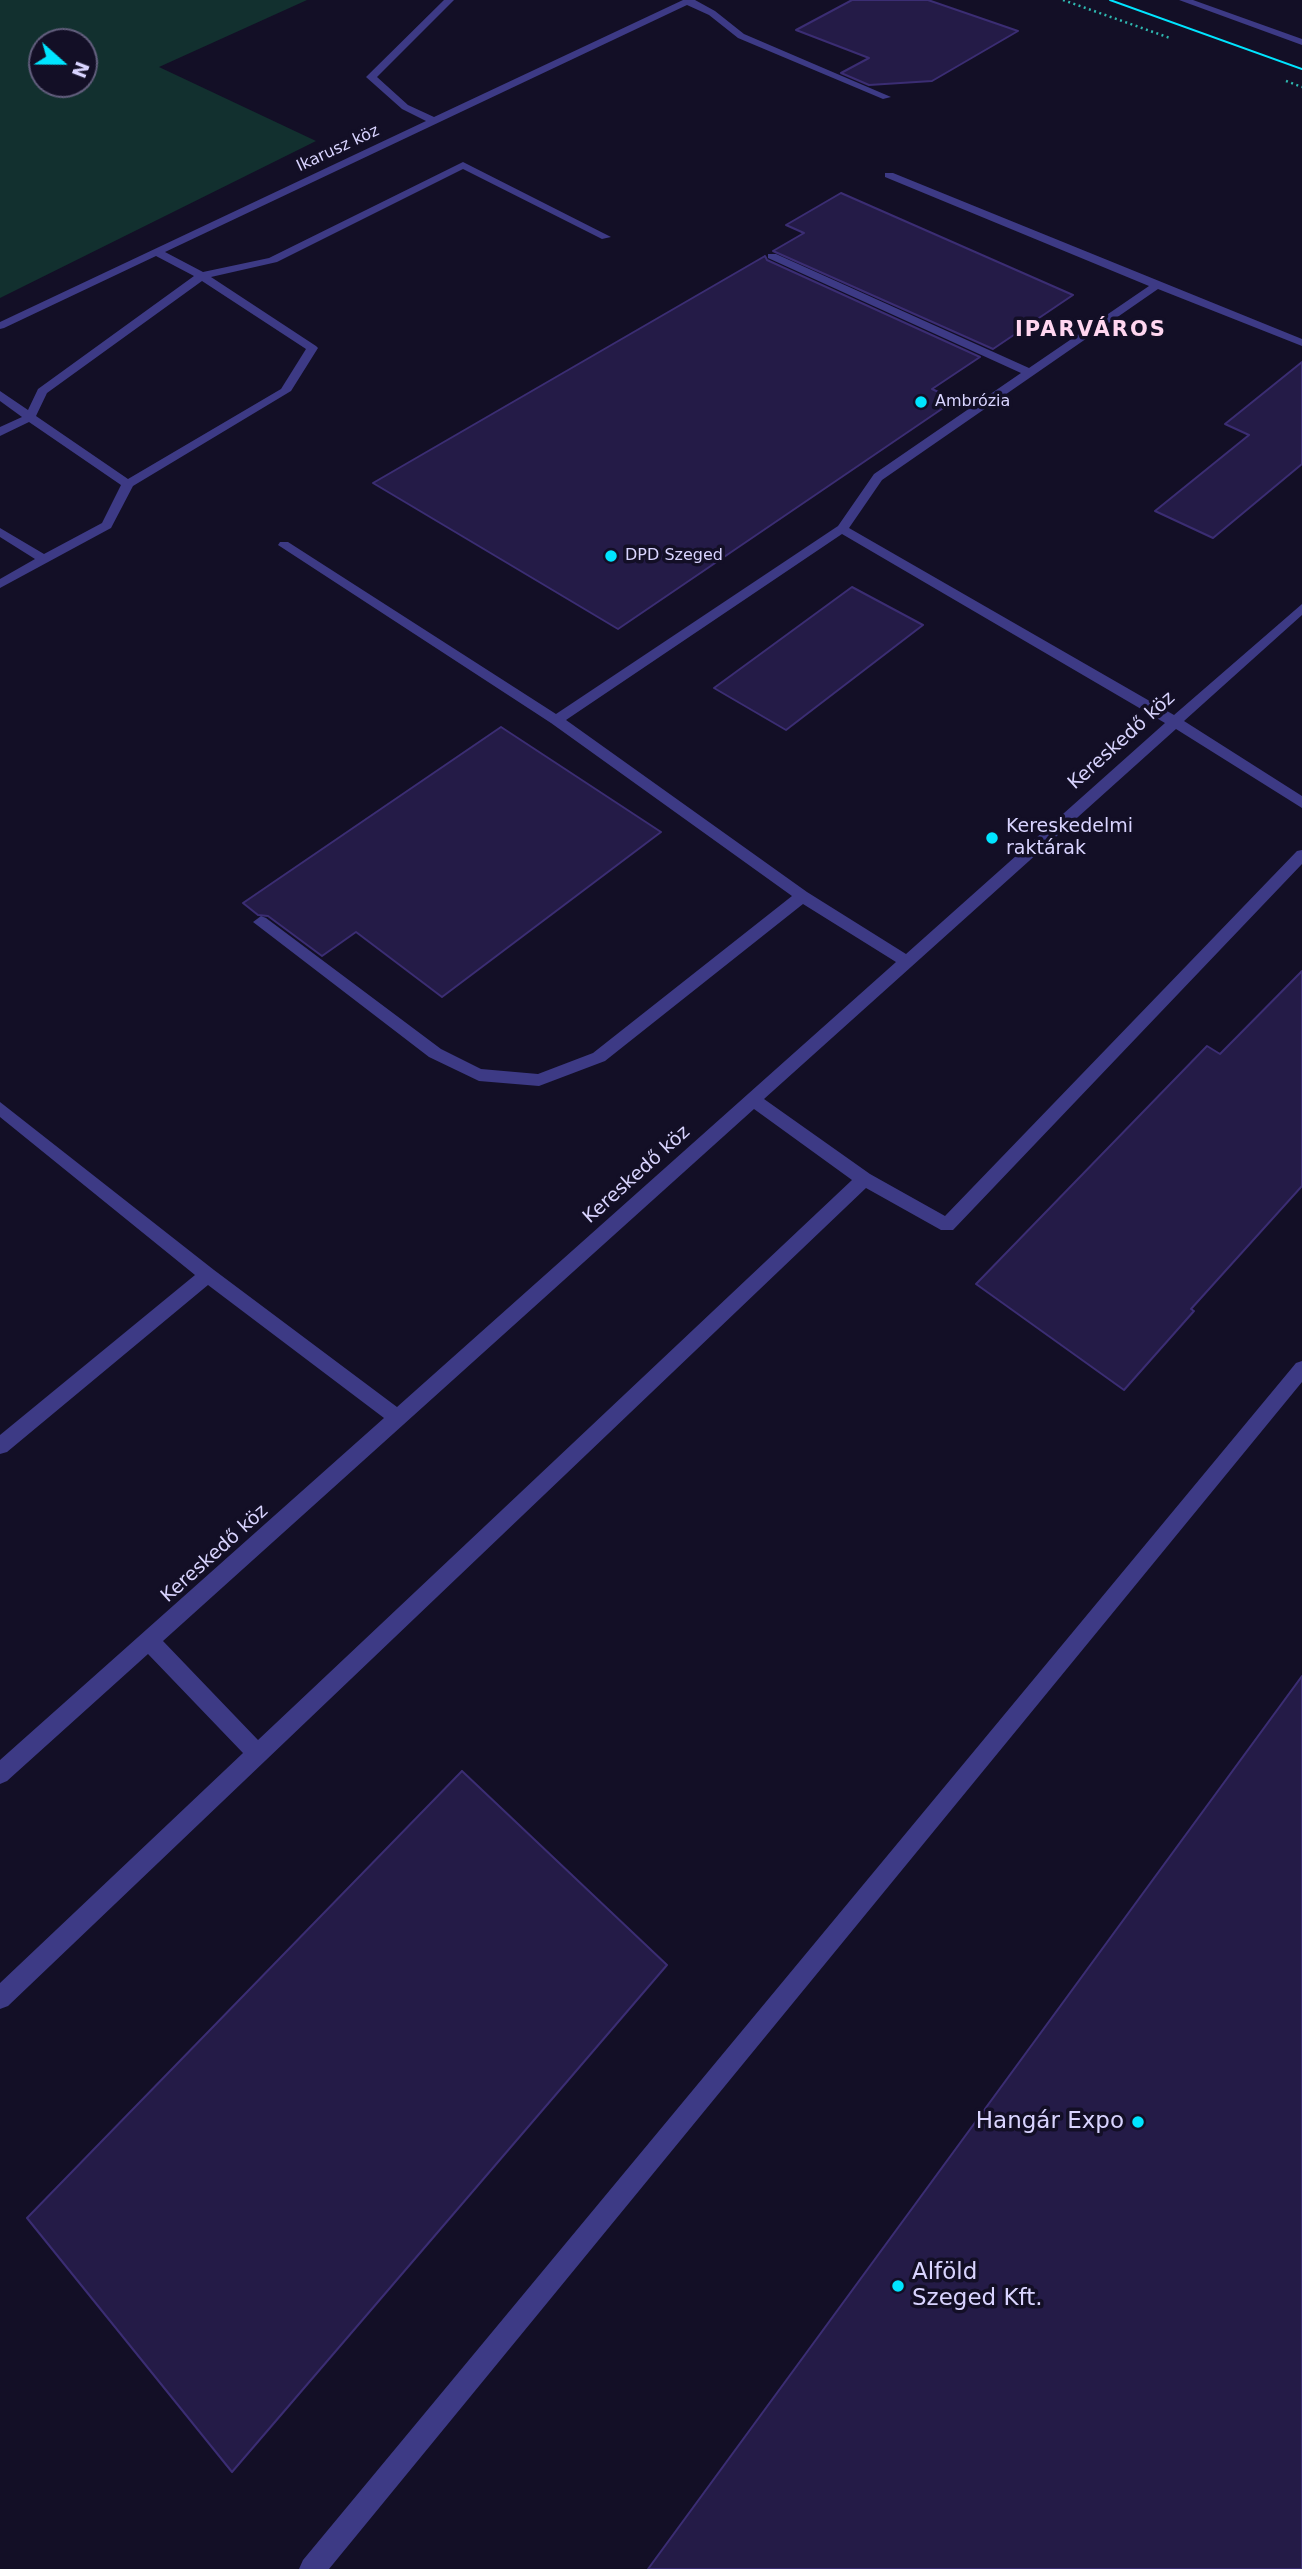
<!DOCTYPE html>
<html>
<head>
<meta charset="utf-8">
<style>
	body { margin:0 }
	#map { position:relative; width:1302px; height:2569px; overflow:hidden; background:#130f26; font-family:"DejaVu Sans",sans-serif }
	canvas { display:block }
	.north { position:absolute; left:28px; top:28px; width:70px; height:70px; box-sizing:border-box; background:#130f26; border:2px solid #625e7d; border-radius:50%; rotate:111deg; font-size:19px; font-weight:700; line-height:28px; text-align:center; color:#d9d4ff }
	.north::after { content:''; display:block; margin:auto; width:24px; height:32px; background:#00e5ff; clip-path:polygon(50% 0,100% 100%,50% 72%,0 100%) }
</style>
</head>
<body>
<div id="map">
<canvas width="1302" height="2569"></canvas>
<div class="north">N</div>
</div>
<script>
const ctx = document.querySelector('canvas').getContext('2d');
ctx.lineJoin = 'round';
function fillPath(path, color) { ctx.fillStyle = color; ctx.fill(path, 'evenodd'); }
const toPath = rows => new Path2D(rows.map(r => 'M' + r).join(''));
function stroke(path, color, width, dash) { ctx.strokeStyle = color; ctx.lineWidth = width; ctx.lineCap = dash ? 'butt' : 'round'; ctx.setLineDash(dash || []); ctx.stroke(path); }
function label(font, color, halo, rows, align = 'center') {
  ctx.font = font + ' "DejaVu Sans",sans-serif'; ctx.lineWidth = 7; ctx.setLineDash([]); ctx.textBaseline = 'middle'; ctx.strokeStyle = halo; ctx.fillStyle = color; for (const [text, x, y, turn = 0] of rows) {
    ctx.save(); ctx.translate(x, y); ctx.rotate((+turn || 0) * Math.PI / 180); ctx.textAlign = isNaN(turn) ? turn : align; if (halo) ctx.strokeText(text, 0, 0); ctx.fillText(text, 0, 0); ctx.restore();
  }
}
fillPath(toPath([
	[0,0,307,0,159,67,316,141,0,298],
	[42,42,84,42,84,84,42,84]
]), '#12302f');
const building = toPath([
	[852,0,928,0,1018,31,932,81,869,85,841,73,869,58,796,30,852,0],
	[841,193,1073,295,993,349,773,251,804,233,786,225,841,193],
	[765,256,767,260,980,357,932,389,955,400,618,629,373,483,765,256],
	[1302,362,1302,464,1213,538,1155,511,1249,435,1225,424,1302,362],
	[852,587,923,625,786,730,714,688,852,587],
	[501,727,661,832,442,997,356,932,322,956,268,916,258,915,243,903,501,727],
	[1302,971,1302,1186,1191,1309,1194,1311,1124,1390,976,1284,1207,1046,1220,1054,1302,971],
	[1302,1676,1302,2569,648,2569,1302,1676],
	[462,1771,667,1965,232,2472,27,2218,462,1771]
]);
fillPath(building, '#241b47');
stroke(building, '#3b2d73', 2);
stroke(toPath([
	[1063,0,1170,38],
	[1286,81,1302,87]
]), '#2fb8b0', 2.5, [2, 3.5]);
fillPath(toPath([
	[444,0,454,0,377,77,408,105,434,117,683,0,695,0,715,11,744,34,891,97,883,99,738,38,709,15,687,5,165,252,203,272,269,258,463,162,611,237,602,239,463,169,277,262,211,277,316,346,318,348,291,391,133,486,111,528,0,588,0,579,35,559,0,537,0,528,44,554,102,523,121,485,29,422,0,436,0,427,22,417,0,401,0,391,28,410,38,389,194,276,156,256,4,328,0,329,0,322,426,121,402,109,366,77,444,0],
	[202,281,306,349,281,389,128,479,36,416,47,393,202,281],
	[1179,0,1193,0,1302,39,1302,45,1179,0],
	[885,173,893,173,1302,339,1302,346,1158,289,882,480,849,528,1174,715,1302,604,1302,615,1184,721,1302,796,1302,808,1176,729,764,1099,870,1174,945,1216,1297,851,1302,850,1302,864,953,1230,941,1230,866,1188,8,2006,0,2009,0,1983,243,1753,148,1654,7,1781,0,1784,0,1760,384,1418,208,1285,7,1452,0,1454,0,1435,195,1275,0,1117,0,1102,214,1270,397,1407,896,962,803,904,605,1061,539,1086,479,1081,429,1057,253,922,261,916,266,918,441,1049,481,1069,538,1074,593,1053,792,896,551,723,278,545,280,542,288,542,556,714,838,526,874,474,1021,373,768,258,768,254,776,254,1029,368,1149,286,885,177,885,173],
	[842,534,1165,723,906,954,807,892,566,720,842,534],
	[754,1109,852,1180,258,1740,163,1641,754,1109],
	[1302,1361,1302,1382,329,2569,299,2569,303,2560,1296,1363,1302,1361]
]), '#3d3a85');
stroke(toPath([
	[1110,0,1302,69]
]), '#00e5ff', 2);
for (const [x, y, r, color] of [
	[921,402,7,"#00e5ff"],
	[611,556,7,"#00e5ff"],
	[992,838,7,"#00e5ff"],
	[1138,2122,7,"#00e5ff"],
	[898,2286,7,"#00e5ff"]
]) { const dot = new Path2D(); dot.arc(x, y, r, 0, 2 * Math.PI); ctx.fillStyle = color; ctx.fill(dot); stroke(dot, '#130f26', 2.5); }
label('16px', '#d9d4ff', '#130f26', [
	["Ikarusz köz",338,149,-25]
]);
label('16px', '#d9d4ff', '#130f26', [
	["Ambrózia",935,402],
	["DPD Szeged",625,556]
], 'left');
label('19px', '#d9d4ff', '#130f26', [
	["Kereskedő köz",1122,741,-42],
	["Kereskedő köz",637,1175,-42],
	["Kereskedő köz",215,1554,-42]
]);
label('19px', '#d9d4ff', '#130f26', [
	["Kereskedelmi",1006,827],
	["raktárak",1006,849]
], 'left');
ctx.letterSpacing = '2px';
label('bold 21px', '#ffd6f0', '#130f26', [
	["IPARVÁROS",1091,331]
]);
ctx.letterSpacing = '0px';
label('23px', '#d9d4ff', '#130f26', [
	["Hangár Expo",1124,2122],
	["Alföld",912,2273,"left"],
	["Szeged Kft.",912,2299,"left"]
], 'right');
</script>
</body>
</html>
